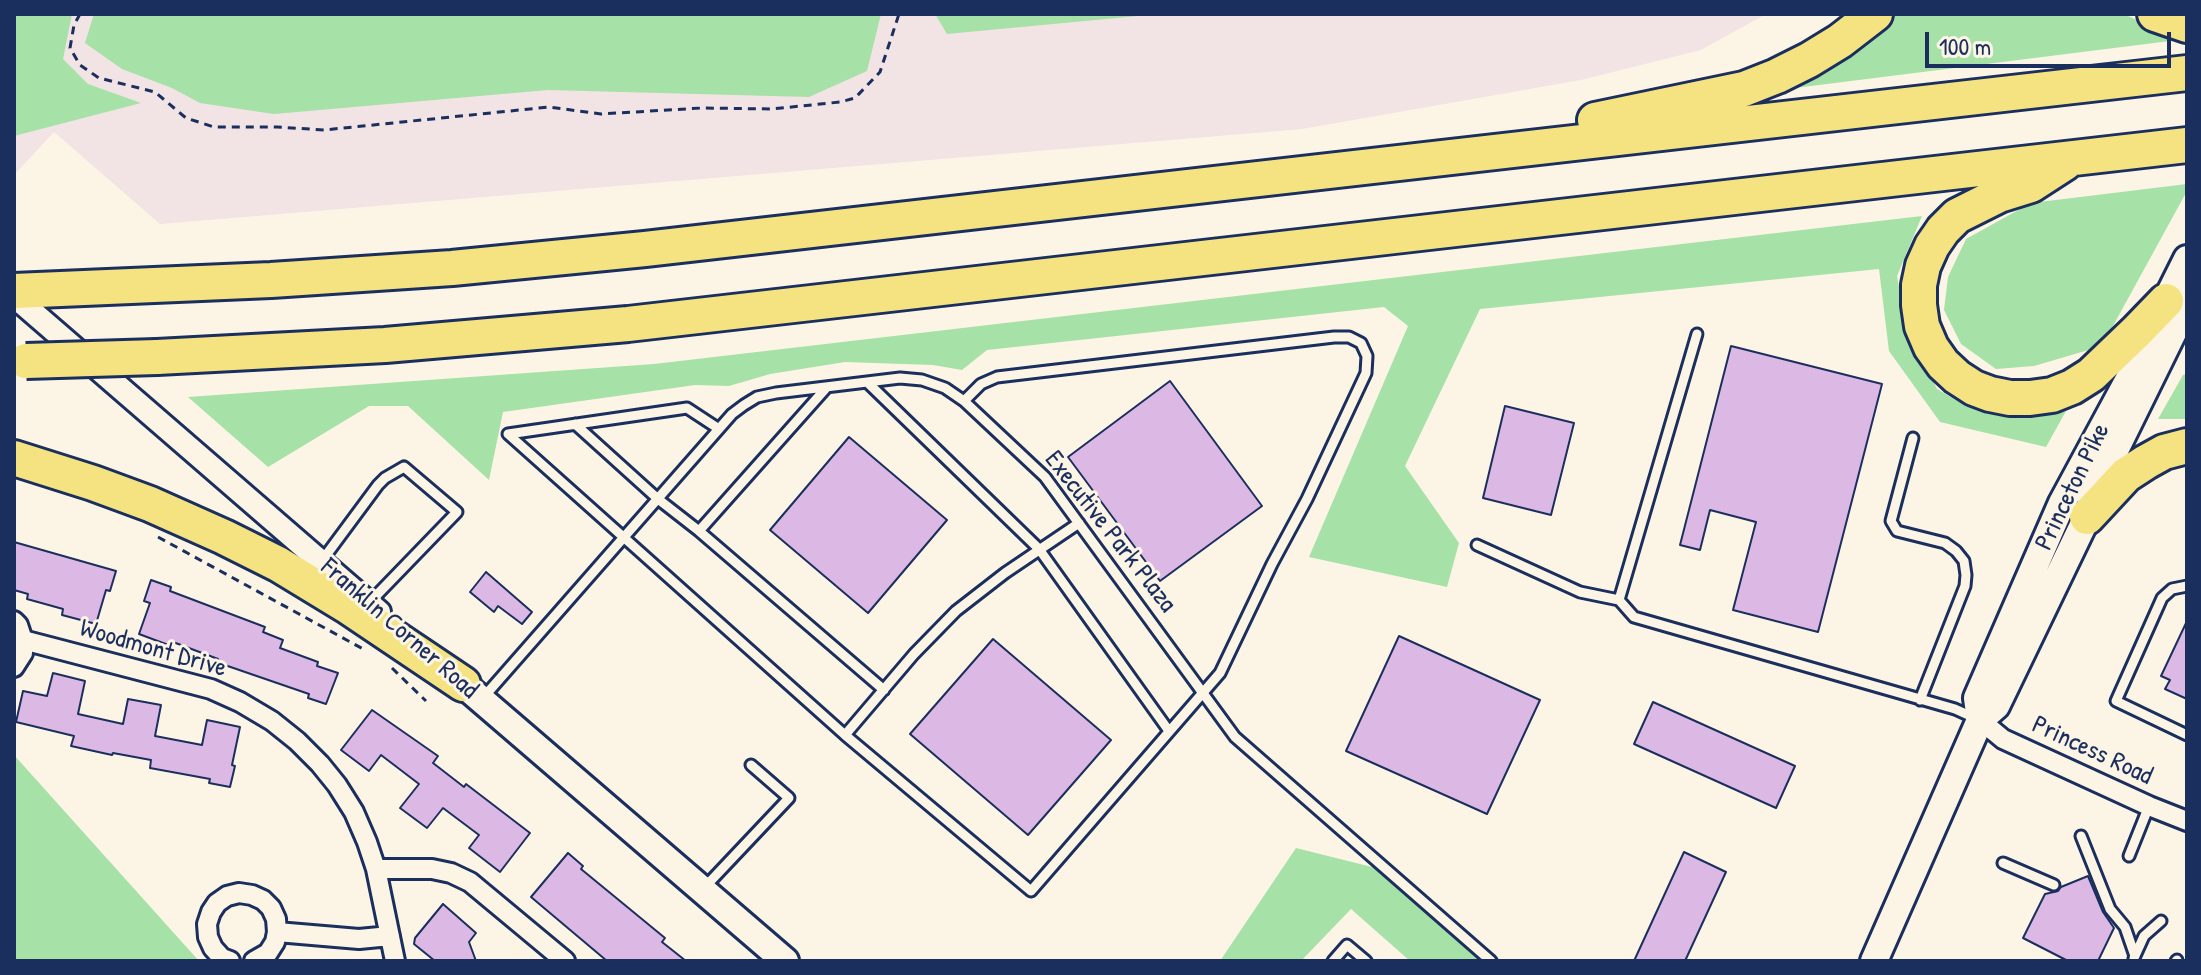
<!DOCTYPE html>
<html>
<head>
<meta charset="utf-8">
<style>
	body { margin:0 }
	#map { position:relative; width:2201px; height:975px; overflow:hidden; background:#fcf5e5; font-family:"Patrick Hand",sans-serif }
	canvas { display:block }
	.frame { position:absolute; inset:0; border:16px solid #1b2f5e; pointer-events:none }
	.scale { position:absolute; left:1925px; top:32px; width:246px; height:36px; box-sizing:border-box; border:4px solid #1b2f5e; border-top:0; padding-left:10px; font-size:24px; line-height:28px; white-space:nowrap; color:#1b2f5e; -webkit-text-stroke:6px #fcf5e5; paint-order:stroke }
</style>
</head>
<body>
<div id="map">
<canvas width="2201" height="975"></canvas>
<div class="frame"></div>
<div class="scale">100 m</div>
</div>
<script>
const ctx = document.querySelector('canvas').getContext('2d');
ctx.lineJoin = 'round';
function fillPath(path, color) { ctx.fillStyle = color; ctx.fill(path, 'evenodd'); }
const toPath = rows => new Path2D(rows.map(r => 'M' + r).join(''));
function stroke(path, color, width, dash) { ctx.strokeStyle = color; ctx.lineWidth = width; ctx.lineCap = dash ? 'butt' : 'round'; ctx.setLineDash(dash || []); ctx.stroke(path); }
function label(font, color, halo, rows, align = 'center') {
  ctx.font = font + ' "Patrick Hand",sans-serif'; ctx.lineWidth = 6; ctx.setLineDash([]); ctx.textBaseline = 'middle'; ctx.strokeStyle = halo; ctx.fillStyle = color; for (const [text, x, y, turn = 0] of rows) {
    ctx.save(); ctx.translate(x, y); ctx.rotate((+turn || 0) * Math.PI / 180); ctx.textAlign = isNaN(turn) ? turn : align; if (halo) ctx.strokeText(text, 0, 0); ctx.fillText(text, 0, 0); ctx.restore();
  }
}
fillPath(toPath([
	[14,14,1766,14,1701,50,1581,80,1302,129,160,224,54,132,14,175]
]), '#f2e3e5');
fillPath(toPath([
	[14,14,72,14,63,59,88,84,141,103,14,136],
	[94,14,881,14,867,71,809,97,548,90,274,114,200,103,172,88,122,69,85,43],
	[935,14,1159,14,947,34],
	[1895,14,2124,14,2178,40,1779,90,1885,25],
	[2187,184,2187,191,2102,346,2034,366,1996,369,1961,344,1944,310,1948,277,1966,239,2031,203],
	[1922,216,1897,276,1907,331,1937,389,1966,406,2002,416,2066,411,2046,447,1940,422,1889,351,1879,269,1480,309,1405,466,1459,543,1447,587,1309,557,1408,326,1384,307,987,350,962,370,933,365,845,362,770,374,729,386,695,385,503,412,489,480,408,406,369,406,268,467,188,397,654,364],
	[2187,374,2187,419,2158,419,2183,375],
	[14,755,199,961,14,961],
	[1296,848,1388,871,1485,961,1410,961,1351,909,1301,961,1220,961]
]), '#a6e1a7');
const building = toPath([
	[1731,346,1882,384,1818,632,1733,610,1756,522,1710,510,1700,550,1680,545,1731,346],
	[1170,381,1262,506,1160,581,1068,457,1170,381],
	[1505,406,1574,423,1551,515,1483,498,1505,406],
	[849,437,947,520,868,613,770,530,849,437],
	[14,542,116,571,110,591,106,590,96,624,62,615,63,609,27,599,28,594,14,590,14,542],
	[486,572,532,612,522,624,498,606,494,612,470,592,486,572],
	[151,580,171,587,170,591,265,627,263,632,283,640,280,648,318,662,317,666,338,673,326,704,308,698,309,694,216,662,218,659,173,642,171,646,139,634,150,603,144,601,151,580],
	[2187,621,2187,699,2165,689,2170,680,2161,676,2187,621],
	[1399,636,1540,700,1487,814,1346,751,1399,636],
	[993,639,1111,740,1028,835,910,734,993,639],
	[53,673,85,681,78,714,123,724,128,699,161,705,155,736,202,745,207,720,240,727,232,765,235,766,230,787,209,783,210,779,150,768,151,760,113,753,112,755,71,746,74,736,16,722,23,691,47,696,53,673],
	[1653,702,1795,766,1776,808,1634,744,1653,702],
	[372,710,438,756,433,763,464,787,466,784,530,833,500,872,469,848,479,835,443,808,427,828,400,808,419,784,381,755,369,771,341,750,372,710],
	[1684,852,1726,872,1685,961,1634,961,1684,852],
	[568,853,583,866,581,869,665,938,662,942,686,961,607,961,531,897,568,853],
	[2088,876,2103,912,2114,928,2098,961,2068,961,2023,938,2045,894,2058,891,2061,887,2088,876],
	[443,904,476,933,469,942,476,961,435,961,414,944,415,938,443,904]
]);
fillPath(building, '#dcb9e4');
stroke(building, '#1b2f5e', 2);
const service = toPath([
	[867,382,1039,549,1169,731],
	[575,424,658,499,699,531,884,690],
	[719,429,687,408,508,434,845,735,1031,891,1220,673,1272,564,1307,499,1366,373,1367,356,1361,343,1349,337,1334,337,997,377,981,384,964,401],
	[1913,438,1891,521,1897,531,1945,543,1956,551,1964,561,1966,575,1965,586,1920,700],
	[699,531,827,387],
	[1477,545,1580,592,1619,600,1634,617,1955,709,1977,719],
	[321,562,378,485,385,478,404,467,457,512,369,603],
	[2187,586,2172,589,2162,598,2116,701,2187,735],
	[1619,600,1697,334],
	[482,699,732,414,744,405,757,397,776,393,900,378,922,380,945,388,964,401,1045,477,1235,737,1491,961],
	[845,735,914,654,956,611,1005,573,1079,523],
	[2081,836,2110,909,2125,927,2135,956],
	[2129,856,2149,806],
	[2003,863,2054,885],
	[704,888,789,798,751,765],
	[2134,958,2144,936,2161,921],
	[1333,961,1347,945,1366,961],
	[2176,961,2177,960]
]);
const minor = toPath([
	[14,621,18,625,23,640,23,653,14,667],
	[23,640,211,689,240,702,272,721,297,741,320,764,337,785,354,812,367,842,376,869,395,961],
	[1980,720,2003,739,2149,806,2187,821],
	[376,869,432,869,451,873,470,882,565,961],
	[277,932,359,939,390,936],
	[230,961,222,958,213,948,208,937,207,924,211,912,217,903,227,896,239,893,252,895,263,900,271,908,276,919,277,932,275,942,268,953,254,961]
]);
const tertiary = toPath([
	[14,296,379,612]
]);
const secondary = toPath([
	[463,684,785,961],
	[1980,720,1977,698,2062,503,2157,327,2166,301,2187,259],
	[1874,961,1980,720,1996,706,2087,517,2094,493,2187,304]
]);
const motorway = toPath([
	[2155,14,2187,25],
	[1595,120,1744,89,1777,76,1809,60,1840,41,1875,14],
	[2065,163,2031,185,1999,195,1957,216,1943,230,1932,246,1923,266,1919,285,1919,305,1922,326,1931,347,1943,364,1957,377,1974,388,1990,394,2010,398,2030,398,2052,395,2072,387,2091,375,2137,331,2166,301],
	[14,291,271,280,452,268,645,249,2187,73],
	[157,357,385,345,628,324,2187,145],
	[14,458,93,483,150,504,224,537,278,564,347,606,463,684],
	[2087,517,2126,475,2146,462,2164,452,2187,446]
]);
stroke(service, '#1b2f5e', 15);
stroke(minor, '#1b2f5e', 24);
stroke(tertiary, '#1b2f5e', 28);
stroke(secondary, '#1b2f5e', 32);
stroke(motorway, '#1b2f5e', 40);
stroke(toPath([
	[80,14,74,25,70,48,80,65,99,78,155,92,186,118,214,127,277,127,324,130,549,107,601,114,702,108,772,109,840,102,855,98,880,72,899,14],
	[158,537,365,650],
	[392,668,426,701]
]), '#1b2f5e', 3, [8, 6]);
stroke(service, '#fcf5e5', 9);
stroke(minor, '#fcf5e5', 18);
stroke(tertiary, '#fcf5e5', 22);
stroke(secondary, '#fcf5e5', 26);
stroke(motorway, '#f5e381', 34);
const motorwayBridge = toPath([
	[26,361,157,357]
]);
stroke(motorwayBridge, '#1b2f5e', 40, []);
stroke(motorwayBridge, '#f5e381', 34);
label('26px', '#1b2f5e', '#fcf5e5', [
	["Princeton Pike",2073,487,-64],
	["Executive Park Plaza",1110,532,52],
	["Franklin Corner Road",399,629,41],
	["Woodmont Drive",153,649,16],
	["Princess Road",2092,751,25]
]);
</script>
</body>
</html>
